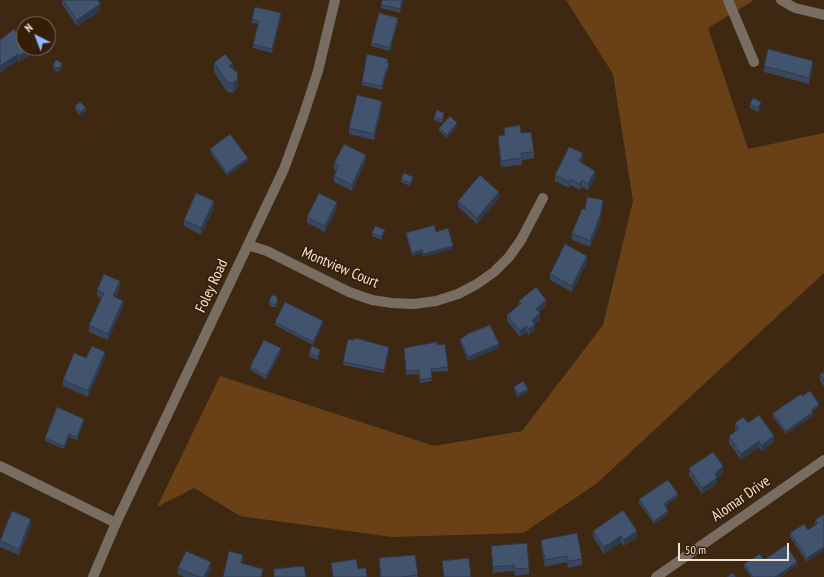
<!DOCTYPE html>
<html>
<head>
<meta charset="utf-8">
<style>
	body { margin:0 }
	#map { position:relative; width:824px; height:577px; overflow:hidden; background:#3e2812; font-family:"PT Sans Narrow",sans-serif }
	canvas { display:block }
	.north { position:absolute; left:16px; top:16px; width:40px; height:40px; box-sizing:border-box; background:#341e08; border:1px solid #816d5b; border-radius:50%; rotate:318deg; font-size:11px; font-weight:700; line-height:16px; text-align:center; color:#f4e4d7 }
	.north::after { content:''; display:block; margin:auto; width:14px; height:18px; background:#8cb9fc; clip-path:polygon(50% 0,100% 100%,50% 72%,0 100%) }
	.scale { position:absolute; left:678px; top:543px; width:111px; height:18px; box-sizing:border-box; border:2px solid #f4e4d7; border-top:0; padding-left:5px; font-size:12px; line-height:14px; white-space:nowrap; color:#f4e4d7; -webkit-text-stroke:3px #341e08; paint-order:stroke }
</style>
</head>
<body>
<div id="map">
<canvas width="824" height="577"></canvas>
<div class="north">N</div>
<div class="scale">50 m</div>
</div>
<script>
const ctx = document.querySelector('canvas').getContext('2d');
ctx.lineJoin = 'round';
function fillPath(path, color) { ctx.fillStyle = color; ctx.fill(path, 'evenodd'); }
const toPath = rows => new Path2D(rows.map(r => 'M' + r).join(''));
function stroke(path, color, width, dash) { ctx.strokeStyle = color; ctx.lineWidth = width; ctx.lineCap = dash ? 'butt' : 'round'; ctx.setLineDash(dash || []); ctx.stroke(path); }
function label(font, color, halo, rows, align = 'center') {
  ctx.font = font + ' "PT Sans Narrow",sans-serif'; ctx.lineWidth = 3.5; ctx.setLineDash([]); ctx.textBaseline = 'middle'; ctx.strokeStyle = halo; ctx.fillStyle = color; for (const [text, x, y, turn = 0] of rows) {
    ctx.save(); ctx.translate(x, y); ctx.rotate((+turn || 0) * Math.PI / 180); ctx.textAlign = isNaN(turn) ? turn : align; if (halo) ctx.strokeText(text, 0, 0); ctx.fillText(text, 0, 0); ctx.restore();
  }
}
fillPath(toPath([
	[566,0,754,0,708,28,748,149,824,133,824,273,596,484,523,533,392,537,240,516,194,488,157,507,220,376,434,446,522,431,603,325,633,201,613,74]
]), '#6a4117');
stroke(toPath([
	[728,0,754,62],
	[781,0,795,8,824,15],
	[248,245,267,251,349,292,372,300,392,303,414,304,436,301,458,294,477,284,494,272,509,257,521,240,543,198],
	[0,466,116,523],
	[93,577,116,523,284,169,303,117,318,71,335,0],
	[656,577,824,460]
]), '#796d62', 10);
fillPath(toPath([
	[62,0,99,0,98,0,100,11,77,26,62,4],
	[403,0,400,13,381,8,381,5],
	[281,16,272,53,253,48,253,45,258,24,252,23,252,19],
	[398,22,390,51,371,46,371,43],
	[24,44,38,48,38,50,19,62,18,60,0,73],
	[214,63,233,69,238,83,237,89,233,93,227,92,214,72],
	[388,63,389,67,387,73,386,73,382,90,362,85,362,82],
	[53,65,62,67,61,70,57,72,53,68],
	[764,66,813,67,809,84,764,72],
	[750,104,761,105,758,112,750,108],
	[75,106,86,111,80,116,75,109],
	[382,108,374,140,349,134,349,128],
	[434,117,444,117,442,123,434,120],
	[457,126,447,138,439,131,439,128],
	[504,128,521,133,534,152,534,158,522,160,522,165,501,167,498,142,498,136,504,135],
	[210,149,248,161,227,176,210,152],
	[583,159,581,163,595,177,588,190,582,187,580,190,570,185,569,188,555,181,555,175],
	[366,161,352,191,334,182,334,176,336,171,334,170,334,163],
	[401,179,413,180,410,186,401,182],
	[499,198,477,224,458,207,458,201],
	[603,206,600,222,590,247,572,240,572,233,585,210],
	[214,208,201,235,184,226,184,220],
	[337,208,325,232,307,223,307,217],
	[436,232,453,249,423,257,422,253,412,256,406,236,406,233],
	[372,233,385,233,381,240,372,236],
	[587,262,572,292,550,280,550,274],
	[120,288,116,297,123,307,108,340,89,332,89,325,101,298,97,296,97,290],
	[269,301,278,303,276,307,271,307,269,304],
	[519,301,546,306,539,312,540,320,535,324,535,330,529,335,526,332,520,337,507,321,507,315,519,305],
	[275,322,323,324,313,345,275,325],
	[467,334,499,348,468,361,460,342,460,339,467,336],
	[437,345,448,367,448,371,431,372,432,381,420,383,419,374,406,375,404,348],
	[389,350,384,373,343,365,343,362],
	[281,352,266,379,250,370,250,367],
	[309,353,320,353,318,360,309,357],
	[86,358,105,358,88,397,63,386,63,380],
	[824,372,824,387,820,381,820,374],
	[514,387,528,392,518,398,514,390],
	[802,396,819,407,812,412,813,416,786,434,773,417,773,413],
	[84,422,77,440,69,437,64,449,45,441,45,438],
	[735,423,748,423,774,442,762,451,759,447,741,460,729,443,729,436,736,431,735,429],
	[689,468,723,472,717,478,717,484,702,494,689,475],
	[678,497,665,506,668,514,654,524,639,503,639,499],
	[824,514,807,562,790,537,790,533,808,530,816,524,815,524,815,520],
	[31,526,19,555,0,547,0,541],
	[593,531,637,537,624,546,621,542,604,554,593,537],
	[541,540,582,559,582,565,568,568,567,562,545,567,541,546],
	[491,546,529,568,529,574,515,576,514,571,493,573],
	[415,555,418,577,380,577,379,558],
	[764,560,797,565,780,577,751,577,744,567,744,564],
	[178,568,211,568,207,577,184,577,178,574]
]), '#39475e');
fillPath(toPath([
	[402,0,403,0,400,13,400,9],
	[100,4,100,11,77,26,77,20],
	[281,13,281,16,272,53,272,49],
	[398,18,398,22,390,51,390,48],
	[31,48,38,48,38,50,19,62,19,56],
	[18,54,18,60,0,73,0,66],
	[813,61,813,67,809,84,809,78],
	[62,64,61,70,57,72,57,68],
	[233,64,233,73,229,66],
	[386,70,386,73,382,90,382,86],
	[238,73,237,89,233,93,233,83],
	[382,101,382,108,374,140,374,134],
	[761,102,761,105,758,112,758,108],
	[86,108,86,111,80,116,80,112],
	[444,113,444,117,442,123,442,120],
	[457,123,457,126,447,138,447,135],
	[583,153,583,159,579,168,579,161],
	[366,155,366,161,352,191,352,185],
	[248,158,248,161,227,176,227,173],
	[595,171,595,177,588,190,588,184],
	[413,177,413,180,410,186,410,183],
	[570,179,570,185,569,188,569,182],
	[582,180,582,187,580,190,580,184],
	[499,192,499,198,477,224,477,218],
	[603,200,603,206,600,222,590,247,590,241],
	[214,201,214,208,201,235,201,228],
	[337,202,337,208,325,232,325,226],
	[385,230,385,233,381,240,381,237],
	[453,246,453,249,423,257,423,254],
	[422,250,422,253,412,256,412,253],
	[587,256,587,262,572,292,572,286],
	[120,281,120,288,113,303,113,296],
	[278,299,278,303,276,307,276,304],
	[546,300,546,306,536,315,536,309],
	[123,301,123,307,108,340,108,334],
	[540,313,540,320,535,324,535,330,529,335,529,329,532,320],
	[323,321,323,324,313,345,313,342],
	[526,326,526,332,520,337,520,331],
	[499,344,499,348,468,361,468,357],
	[389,347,389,350,384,373,384,370],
	[281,348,281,352,266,379,266,376],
	[320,350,320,353,318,360,318,357],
	[105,352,105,358,88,397,88,391],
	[528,389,528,392,518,398,518,394],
	[819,404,819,407,811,413,811,410],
	[813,412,813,416,786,434,786,431],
	[84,419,84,422,77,440,77,437],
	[69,434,69,437,64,449,64,446],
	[774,436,774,442,762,451,762,445],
	[759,441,759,447,741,460,741,454],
	[723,466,723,472,717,478,717,484,702,494,702,488,715,474],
	[678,494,678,497,664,507,664,504],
	[668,511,668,514,654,524,654,521],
	[31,519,31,526,19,555,19,549],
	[637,531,637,537,624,546,624,540],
	[621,536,621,542,604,554,604,547],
	[824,547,824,550,807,562,807,558],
	[243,555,243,561,241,569,241,563],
	[211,562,211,568,207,577,204,577],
	[797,562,797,565,780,577,775,577]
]), '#2e3a4c');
const building = toPath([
	[63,0,98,0,100,4,77,20,63,0],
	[382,0,402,0,400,9,381,5,382,0],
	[255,7,281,13,272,49,253,45,259,21,252,19,255,7],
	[379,13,398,18,390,48,371,43,379,13],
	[14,29,24,43,24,48,31,48,19,56,18,54,0,66,0,40,14,29],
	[768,49,813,61,809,78,764,66,768,49],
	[225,54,233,64,229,66,238,73,237,80,233,83,227,82,214,63,225,54],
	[367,54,388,59,387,63,389,63,387,70,386,70,382,86,362,82,367,54],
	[56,60,59,61,62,64,61,67,57,68,53,65,56,60],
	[357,95,382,101,374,134,349,128,357,95],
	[753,98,761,102,758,108,750,104,753,98],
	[80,102,86,108,80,112,75,106,80,102],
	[437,110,444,113,442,120,434,117,437,110],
	[450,116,457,123,447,135,439,128,450,116],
	[520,125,521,133,531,132,534,152,521,153,522,158,501,161,498,136,505,135,504,128,520,125],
	[230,134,248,158,227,173,210,149,230,134],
	[344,144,366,155,352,185,334,176,339,165,334,163,344,144],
	[569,147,583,153,579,161,595,171,588,184,582,180,580,184,570,179,569,182,555,175,569,147],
	[404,173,413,177,410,183,401,179,404,173],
	[480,175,499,192,477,218,458,201,480,175],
	[196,193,214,201,201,228,184,220,196,193],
	[319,193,337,202,325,226,307,217,319,193],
	[587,197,603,200,600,216,590,241,572,233,582,209,585,210,587,197],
	[434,225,436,232,448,228,453,246,423,254,422,250,412,253,406,233,434,225],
	[375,226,385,230,381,237,372,233,375,226],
	[565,244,587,256,572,286,550,274,565,244],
	[104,274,120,281,113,296,123,301,108,334,89,325,104,293,97,290,104,274],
	[536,287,546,300,536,309,540,313,532,320,535,324,529,329,526,326,520,331,507,315,521,303,519,301,536,287],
	[275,295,278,299,276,304,271,304,269,301,271,296,275,295],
	[285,302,323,321,313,342,275,322,285,302],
	[490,325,499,344,468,357,460,339,467,335,467,334,490,325],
	[355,338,389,347,384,370,343,362,348,339,355,340,355,338],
	[264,340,281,348,266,376,250,367,264,340],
	[437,342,437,345,445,344,448,367,431,369,432,378,420,380,419,370,406,371,404,348,437,342],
	[92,346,105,352,88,391,63,380,74,353,86,358,92,346],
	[312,346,320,350,318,357,309,353,312,346],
	[824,372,824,381,820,374,824,372],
	[523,381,528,389,518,394,514,387,523,381],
	[810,391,819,404,811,410,813,412,786,431,773,413,801,394,802,396,810,391],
	[57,407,84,419,77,437,69,434,64,446,45,438,57,407],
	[759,415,774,436,762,445,759,441,741,454,729,436,739,429,735,423,743,417,748,423,759,415],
	[713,452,723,466,715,474,717,478,702,488,689,468,713,452],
	[668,480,678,494,664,504,668,511,654,521,639,499,668,480],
	[623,510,637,531,624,540,621,536,604,547,593,531,623,510],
	[12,511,31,519,19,549,0,541,12,511],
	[824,514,824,547,807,558,790,533,804,524,808,530,818,523,815,520,824,514],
	[577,533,582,559,568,561,567,556,545,560,541,540,577,533],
	[527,543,529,568,515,569,514,565,493,567,491,546,527,543],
	[786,545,797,562,775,577,753,577,744,564,760,554,764,560,786,545],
	[186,551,211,562,204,577,199,577,178,568,186,551],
	[229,551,243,555,241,563,263,569,261,577,223,577,229,551],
	[415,555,418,575,402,577,381,577,379,558,415,555],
	[469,558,471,577,444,577,442,561,469,558],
	[356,559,358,569,366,568,367,577,333,577,331,563,356,559],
	[304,566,306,577,274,577,274,569,304,566],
	[733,573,736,577,727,577,733,573]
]);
fillPath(building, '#42536d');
stroke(building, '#2e3a4c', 1);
label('15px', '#f4e4d7', '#341e08', [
	["Montview Court",340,268,23],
	["Foley Road",212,286,-65],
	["Alomar Drive",741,499,-35]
]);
</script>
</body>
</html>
